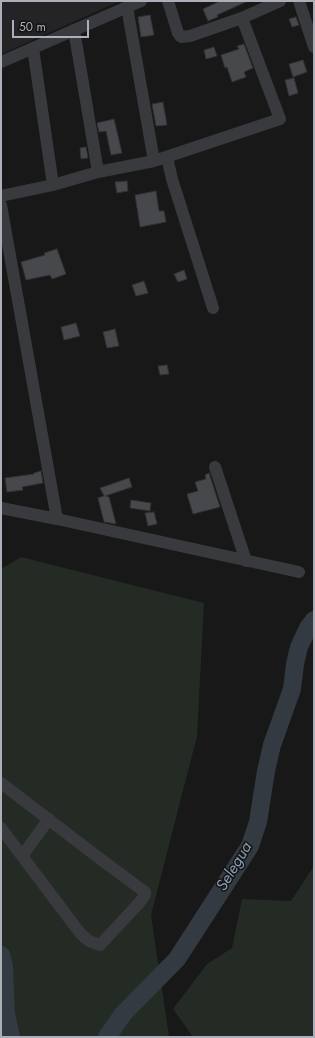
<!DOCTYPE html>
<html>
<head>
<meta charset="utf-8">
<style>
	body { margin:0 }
	#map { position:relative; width:315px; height:1038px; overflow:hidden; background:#181819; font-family:Jost,sans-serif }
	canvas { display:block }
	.frame { position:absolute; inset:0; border:2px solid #acafb8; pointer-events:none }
	.scale { position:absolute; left:12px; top:20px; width:77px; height:18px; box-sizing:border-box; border:2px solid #acafb8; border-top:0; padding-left:5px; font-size:12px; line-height:14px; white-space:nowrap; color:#acafb8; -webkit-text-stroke:3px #131314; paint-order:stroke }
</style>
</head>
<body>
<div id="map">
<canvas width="315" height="1038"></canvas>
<div class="frame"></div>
<div class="scale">50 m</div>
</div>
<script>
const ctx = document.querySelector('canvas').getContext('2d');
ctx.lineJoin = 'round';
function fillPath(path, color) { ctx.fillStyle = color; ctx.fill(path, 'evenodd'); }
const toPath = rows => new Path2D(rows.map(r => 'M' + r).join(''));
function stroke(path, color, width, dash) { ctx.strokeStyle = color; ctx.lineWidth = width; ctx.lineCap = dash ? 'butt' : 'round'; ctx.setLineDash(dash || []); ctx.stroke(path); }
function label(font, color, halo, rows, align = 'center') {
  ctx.font = font + ' Jost,sans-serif'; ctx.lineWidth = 3; ctx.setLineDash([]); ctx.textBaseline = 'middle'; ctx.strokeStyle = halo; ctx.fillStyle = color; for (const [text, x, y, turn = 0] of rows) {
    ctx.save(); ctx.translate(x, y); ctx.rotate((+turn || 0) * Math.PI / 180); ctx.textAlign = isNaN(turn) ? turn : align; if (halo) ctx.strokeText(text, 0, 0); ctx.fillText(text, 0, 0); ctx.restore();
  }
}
fillPath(toPath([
	[1,1,120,1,1,54]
]), '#242426');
fillPath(toPath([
	[21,557,204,603,197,736,151,915,169,1037,1,1037,1,569],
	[314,866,314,1037,193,1037,173,1009,207,964,232,948,242,899,291,901]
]), '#242b25');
stroke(toPath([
	[1,955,4,967,6,1014,11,1037],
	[107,1037,123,1014,177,959,250,846,258,822,266,771,272,745,292,689,295,664,299,647,308,628,314,620]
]), '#333a41', 18);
const building = toPath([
	[220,1,248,1,217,15,218,17,208,21,203,9,220,1],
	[150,15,154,35,141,37,138,17,150,15],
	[296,17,299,25,292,27,289,19,296,17],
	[244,44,253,68,244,72,246,77,232,82,227,67,225,68,221,55,239,49,237,46,244,44],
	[214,47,217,56,206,59,204,50,214,47],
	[303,60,307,72,293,77,289,64,303,60],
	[294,78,298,93,289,96,285,80,294,78],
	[163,102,167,125,156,126,152,104,163,102],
	[114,119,122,153,111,155,106,131,99,132,97,123,114,119],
	[86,147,88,158,81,159,80,148,86,147],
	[127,181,128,191,117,193,115,182,127,181],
	[156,191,159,211,164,211,166,222,140,227,135,195,156,191],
	[57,249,66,274,52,279,50,275,26,280,21,262,45,255,44,253,57,249],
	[184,270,187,279,178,282,174,274,184,270],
	[144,281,148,293,136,296,132,285,144,281],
	[76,323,80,336,64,340,61,327,76,323],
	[115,329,119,346,107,348,103,332,115,329],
	[167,365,169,374,160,375,158,366,167,365],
	[41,471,43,483,22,487,23,490,7,492,5,478,34,474,34,473,41,471],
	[209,473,220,507,193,514,187,494,198,491,195,482,206,479,205,475,209,473],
	[129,478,132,487,105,496,109,497,116,524,104,522,98,498,104,496,100,488,129,478],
	[131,500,151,503,150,511,130,508,131,500],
	[154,512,157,524,148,526,145,513,154,512]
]);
fillPath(building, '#47484c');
stroke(building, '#323235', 1);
stroke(toPath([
	[168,1,178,33,181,37,190,36,242,18,280,1],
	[299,1,314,47],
	[127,7,154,161],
	[74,30,98,172],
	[33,48,53,185],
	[1,62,141,1],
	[167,157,172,179,213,308],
	[1,196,53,185,98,172,154,161,280,119,242,18],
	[1,205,57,519,299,572],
	[215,467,246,561],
	[1,508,57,519],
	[1,783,99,858,145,892,145,895,140,902,100,945,89,941,80,933,1,828],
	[22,856,49,819]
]), '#393a3e', 12);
label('italic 16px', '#879baf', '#131314', [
	["Selegua",235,867,-59]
]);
</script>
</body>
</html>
